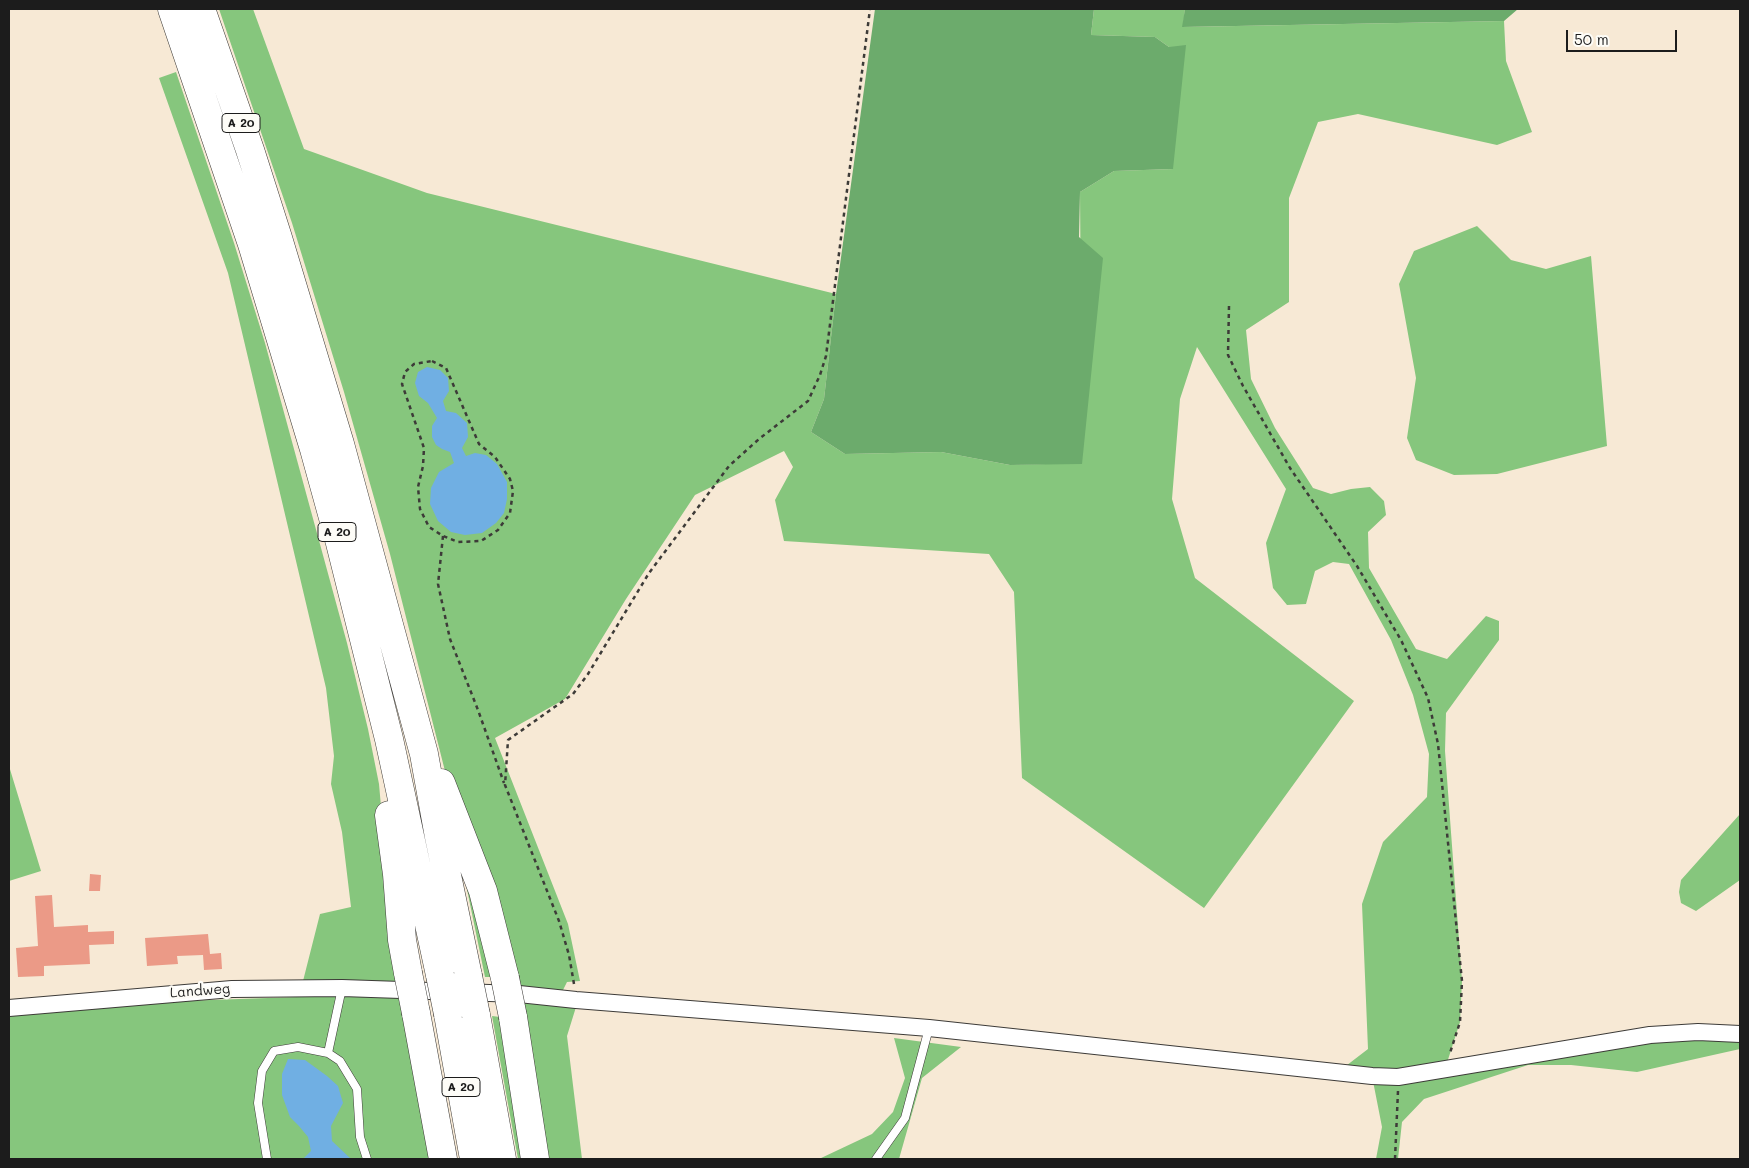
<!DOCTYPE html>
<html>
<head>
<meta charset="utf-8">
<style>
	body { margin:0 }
	#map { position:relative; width:1749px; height:1168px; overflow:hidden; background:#f7e9d5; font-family:Mali,sans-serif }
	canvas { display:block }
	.frame { position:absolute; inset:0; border:10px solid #1c1c1c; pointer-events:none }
	.scale { position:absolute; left:1566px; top:30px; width:111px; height:22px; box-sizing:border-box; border:2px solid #1c1c1c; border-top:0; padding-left:6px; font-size:15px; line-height:18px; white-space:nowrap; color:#1c1c1c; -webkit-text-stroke:4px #fdfcf7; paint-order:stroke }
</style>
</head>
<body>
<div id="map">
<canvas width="1749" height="1168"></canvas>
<div class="frame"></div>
<div class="scale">50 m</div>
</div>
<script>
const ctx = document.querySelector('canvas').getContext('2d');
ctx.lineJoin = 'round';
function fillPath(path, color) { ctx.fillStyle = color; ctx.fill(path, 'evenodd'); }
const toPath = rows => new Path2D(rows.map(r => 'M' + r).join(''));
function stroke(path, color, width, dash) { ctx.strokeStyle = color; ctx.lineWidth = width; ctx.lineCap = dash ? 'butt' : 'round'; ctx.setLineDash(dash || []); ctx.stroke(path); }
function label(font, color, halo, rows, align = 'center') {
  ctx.font = font + ' Mali,sans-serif'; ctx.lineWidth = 4.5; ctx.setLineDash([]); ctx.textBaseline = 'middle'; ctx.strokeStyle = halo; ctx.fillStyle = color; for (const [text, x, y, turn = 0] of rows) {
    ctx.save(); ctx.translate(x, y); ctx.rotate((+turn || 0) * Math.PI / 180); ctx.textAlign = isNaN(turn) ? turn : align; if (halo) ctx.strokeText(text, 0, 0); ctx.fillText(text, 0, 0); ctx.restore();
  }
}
fillPath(toPath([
	[219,9,253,9,304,149,427,193,836,294,824,399,811,432,845,454,941,452,1010,465,1082,463,1080,192,1114,171,1173,169,1169,47,1155,37,1091,35,1094,9,1185,9,1183,27,1504,21,1506,61,1532,132,1497,145,1358,114,1318,122,1289,198,1289,302,1246,330,1251,379,1275,428,1313,488,1331,494,1351,489,1370,487,1384,501,1386,515,1368,532,1369,568,1416,649,1447,659,1486,616,1499,621,1499,640,1446,713,1445,751,1462,981,1460,1022,1445,1069,1650,1035,1740,1034,1740,1049,1637,1072,1571,1065,1528,1065,1424,1099,1402,1122,1398,1159,1376,1159,1382,1127,1372,1076,1338,1072,1368,1049,1362,904,1383,842,1427,797,1429,754,1413,695,1391,640,1349,564,1333,562,1315,571,1306,604,1287,605,1273,588,1266,543,1286,489,1197,347,1180,399,1172,499,1195,578,1354,701,1204,908,1022,778,1014,592,989,554,784,541,775,500,793,467,784,451,695,495,626,599,565,699,495,738,568,924,580,981,567,982,562,992,515,991,446,775,390,554,344,392,292,223],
	[176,72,234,243,265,343,347,643,368,729,379,784,397,986,303,981,320,914,351,907,342,832,331,784,334,756,326,688,228,273,159,78],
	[1477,226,1511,260,1546,269,1591,256,1607,446,1497,474,1454,475,1416,460,1407,438,1416,378,1399,284,1414,251],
	[9,766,41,871,9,881],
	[1740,814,1740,880,1696,911,1681,903,1679,892,1681,880],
	[463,870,493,977,485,977],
	[325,996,400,998,433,1159,9,1159,9,1014,153,1002],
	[517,1002,576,1007,567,1036,582,1159,542,1159],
	[492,1016,500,1017,526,1159,518,1159],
	[894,1038,961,1047,922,1078,899,1159,819,1159,872,1134,893,1112,905,1078]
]), '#86c67d');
fillPath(toPath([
	[875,9,1094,9,1091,35,1155,37,1169,47,1186,45,1173,169,1114,171,1080,192,1079,237,1103,258,1082,464,1010,465,941,452,845,454,811,432,824,399,836,294],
	[1185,9,1518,9,1504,21,1182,27]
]), '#6cab6c');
fillPath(toPath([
	[427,367,440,370,448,378,449,391,443,401,446,411,456,413,467,423,468,437,462,448,466,456,475,453,486,455,497,464,507,482,507,499,504,513,496,523,482,533,465,535,451,532,438,521,430,504,431,488,439,472,454,463,450,452,442,449,436,445,432,437,432,426,437,418,428,403,419,396,415,383,418,372],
	[288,1059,305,1060,327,1076,338,1086,343,1103,331,1126,332,1141,351,1159,303,1159,311,1151,308,1137,299,1126,290,1117,282,1095,282,1074]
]), '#70afe3');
fillPath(toPath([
	[90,874,101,875,100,891,89,891],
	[52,895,54,927,88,925,88,932,114,931,114,944,89,945,90,964,44,966,44,976,18,977,16,948,38,946,35,896],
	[208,934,210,954,221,953,222,969,204,970,203,955,177,956,178,964,147,966,145,938]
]), '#eb9a87');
const lane = toPath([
	[328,1053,342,988],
	[267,1159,258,1103,262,1071,274,1051,298,1047,328,1053,340,1061,357,1089,360,1137,367,1159],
	[876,1159,905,1118,929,1028]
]);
const street = toPath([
	[9,1008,232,989,342,988,519,994,576,1000,929,1028,1372,1076,1398,1077,1650,1035,1698,1032,1740,1034]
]);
const highway = toPath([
	[172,9,252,244,314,449,340,543,389,739,440,975],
	[201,9,250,150,278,238,340,444,424,754,439,837,468,976],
	[441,783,483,891,505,978],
	[389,815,397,874,402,940,408,973],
	[416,1013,443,1159],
	[448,1014,474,1159],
	[476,1015,502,1159],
	[513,1017,535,1159]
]);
stroke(lane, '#3d3b38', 9);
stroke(street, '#3d3b38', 18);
stroke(highway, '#3d3b38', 29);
stroke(toPath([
	[1229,306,1228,355,1243,386,1290,468,1357,566,1401,640,1428,698,1438,744,1462,981,1460,1022,1450,1053],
	[432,361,446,368,479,444,495,457,510,479,513,491,510,513,498,530,481,541,458,542,443,536,429,527,420,509,418,487,423,466,424,448,402,384,405,372,414,364,432,361],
	[443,536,438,584,450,639,478,710,504,783],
	[574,984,569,955,559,921,505,785,508,740,573,694,588,674,649,573,729,466,759,439,808,401,820,375,826,356,870,9],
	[1395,1159,1398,1091]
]), '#3d3b38', 2.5, [4, 4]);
stroke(lane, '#fff', 8);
stroke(street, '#fff', 16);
stroke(highway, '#fff', 28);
const highwayBridge = toPath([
	[408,973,416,1013],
	[440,975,448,1014],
	[468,976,476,1015],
	[505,978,513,1017]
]);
stroke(highwayBridge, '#3d3b38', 29, []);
stroke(highwayBridge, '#fff', 28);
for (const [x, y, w] of [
	[241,123,38],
	[337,532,38],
	[461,1087,38]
]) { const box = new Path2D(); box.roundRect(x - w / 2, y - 9.5, w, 19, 4); ctx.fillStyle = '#fdfcf7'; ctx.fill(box); stroke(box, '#1c1c1c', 1); }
label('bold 12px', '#1c1c1c', null, [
	["A 20",241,123],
	["A 20",337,532],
	["A 20",461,1087]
]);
label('14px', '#1c1c1c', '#fdfcf7', [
	["Landweg",200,991,-4]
]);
</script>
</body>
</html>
